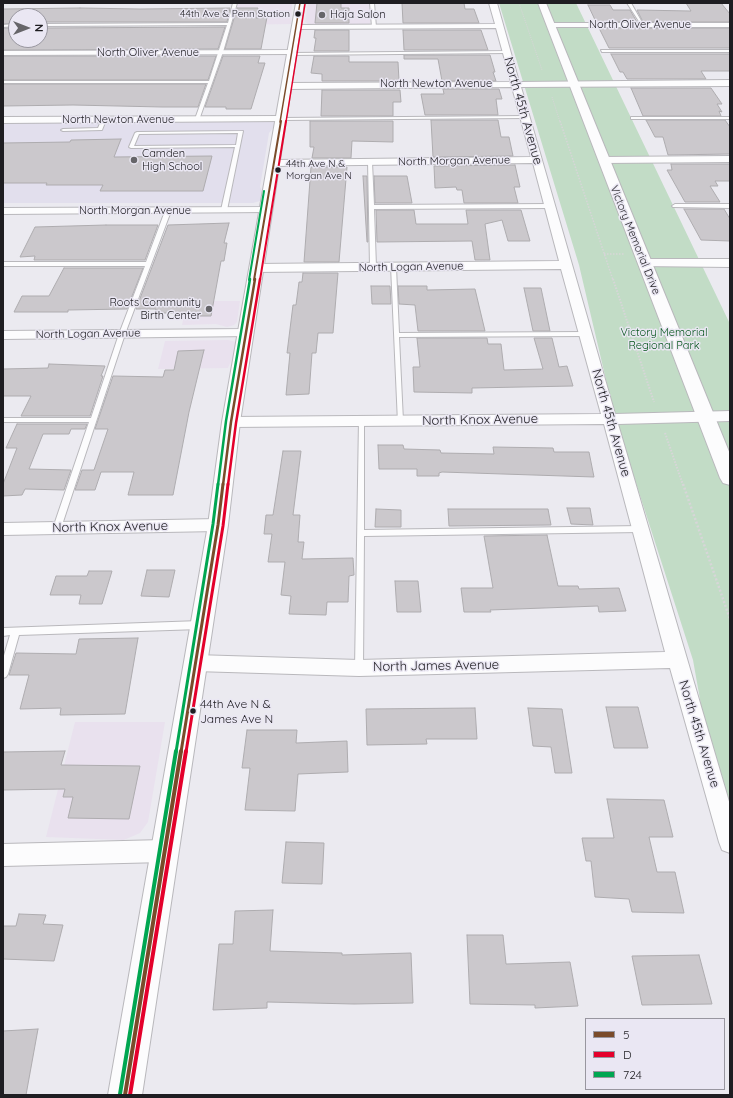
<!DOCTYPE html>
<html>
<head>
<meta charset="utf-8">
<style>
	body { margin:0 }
	#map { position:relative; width:733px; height:1098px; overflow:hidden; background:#ebeaf0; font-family:Quicksand,sans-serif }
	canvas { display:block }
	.frame { position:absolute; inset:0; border:4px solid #1e1d21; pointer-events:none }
	.legend { position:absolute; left:585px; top:1018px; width:140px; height:72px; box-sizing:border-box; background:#eae7f3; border:1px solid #98969f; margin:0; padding:5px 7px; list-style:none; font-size:12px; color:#1e1d21 }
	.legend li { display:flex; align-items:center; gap:8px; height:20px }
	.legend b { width:20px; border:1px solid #98969f }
	.north { position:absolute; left:8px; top:8px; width:40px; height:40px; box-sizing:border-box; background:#eae7f3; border:1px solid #98969f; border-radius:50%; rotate:90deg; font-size:11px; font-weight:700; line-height:16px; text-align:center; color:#1e1d21 }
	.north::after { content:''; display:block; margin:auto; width:14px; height:18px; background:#666569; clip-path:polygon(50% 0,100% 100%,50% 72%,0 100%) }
</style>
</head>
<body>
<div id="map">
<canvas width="733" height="1098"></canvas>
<div class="frame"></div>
<ul class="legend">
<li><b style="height:5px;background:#7a4b2a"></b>5</li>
<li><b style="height:5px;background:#e4002b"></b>D</li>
<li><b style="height:5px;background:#00a651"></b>724</li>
</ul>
<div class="north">N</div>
</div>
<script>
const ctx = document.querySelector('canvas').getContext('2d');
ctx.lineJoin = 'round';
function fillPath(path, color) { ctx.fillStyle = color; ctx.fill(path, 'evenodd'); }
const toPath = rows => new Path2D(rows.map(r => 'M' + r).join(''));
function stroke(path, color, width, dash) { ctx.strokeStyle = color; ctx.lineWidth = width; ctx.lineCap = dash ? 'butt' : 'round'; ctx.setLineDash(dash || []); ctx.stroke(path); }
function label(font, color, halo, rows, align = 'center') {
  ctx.font = font + ' Quicksand,sans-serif'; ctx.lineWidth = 3; ctx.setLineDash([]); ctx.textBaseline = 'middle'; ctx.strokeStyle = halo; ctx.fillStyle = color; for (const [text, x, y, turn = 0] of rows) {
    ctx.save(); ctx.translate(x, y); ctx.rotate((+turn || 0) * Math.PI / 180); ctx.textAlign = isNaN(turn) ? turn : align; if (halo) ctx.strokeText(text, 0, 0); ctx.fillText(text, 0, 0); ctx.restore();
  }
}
fillPath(toPath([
	[238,3,292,3,291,24,231,25],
	[308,3,370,3,370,24,308,24,305,22],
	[187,301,240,301,237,322,234,325,227,327,216,324,182,325],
	[228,340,236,342,239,346,237,353,231,361,228,368,158,369,165,341],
	[75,722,165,722,148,822,140,833,124,840,46,837]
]), '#e9e1ee');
fillPath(toPath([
	[268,120,273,121,275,124,274,127,269,133,260,187,263,193,262,198,260,201,253,203,3,203,3,122]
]), '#e2dfed');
fillPath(toPath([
	[499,3,576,3,730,324,730,837,717,795,693,660,615,418,579,265]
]), '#c2dcc6');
const building = toPath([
	[317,3,341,3,341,8,349,8,349,23,315,23,317,3],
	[402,3,464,3,465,9,474,9,479,23,403,23,402,3],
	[686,3,721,3,730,14,730,22,643,22,637,10,691,11,686,3],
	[588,5,610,5,613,10,630,10,637,22,596,22,588,5],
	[80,8,140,9,230,8,227,22,40,22,40,16,16,16,16,23,3,24,3,9,80,8],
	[237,8,258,8,256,18,267,17,261,49,225,49,237,8],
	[225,27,218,49,3,50,3,28,16,28,16,40,40,40,40,28,225,27],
	[599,28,730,28,730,48,609,48,599,28],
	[315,30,349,30,349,51,314,51,316,38,314,38,315,30],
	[403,30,481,30,488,50,404,50,403,30],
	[611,54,730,54,730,71,701,71,706,79,627,79,623,72,620,72,611,54],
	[404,55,490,55,495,72,493,72,496,81,442,81,438,59,404,59,404,55],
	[3,56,216,56,208,80,3,80,3,56],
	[223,56,260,56,258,63,265,63,251,109,226,109,226,107,205,107,223,56],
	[314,56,349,56,349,62,398,62,399,81,322,81,322,74,311,73,314,56],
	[3,84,206,84,198,107,162,107,73,105,3,106,3,84],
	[631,88,711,88,722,104,717,104,722,112,719,111,721,116,643,116,631,88],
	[443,89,499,89,502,99,496,99,498,115,425,115,421,94,444,94,443,89],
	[322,90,400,90,401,102,393,102,393,116,321,116,322,90],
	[431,120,498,120,501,137,509,137,513,156,433,157,431,120],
	[646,120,725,120,730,127,730,154,668,155,663,137,655,137,646,120],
	[310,121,393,121,393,142,352,141,351,158,312,158,314,147,310,147,310,121],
	[121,139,114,157,212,156,203,191,100,191,103,185,46,185,47,183,3,183,3,143,70,142,71,140,121,139],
	[671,164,730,164,730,181,715,181,718,186,710,186,720,202,685,202,667,170,672,170,671,164],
	[515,165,520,187,514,187,518,203,464,203,462,190,457,190,456,187,435,188,434,166,515,165],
	[311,167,347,167,339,262,304,262,311,167],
	[363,176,367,176,368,242,367,242,363,176],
	[374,176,407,176,412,203,375,203,374,176],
	[684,209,724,209,730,219,730,241,701,240,684,209],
	[376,210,414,210,416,224,468,224,466,210,521,210,530,241,508,241,502,220,485,224,490,260,475,260,472,241,377,242,376,210],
	[229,223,224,243,227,243,224,261,221,261,211,316,190,316,191,313,155,313,156,309,136,309,168,225,229,223],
	[106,225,158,225,145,260,34,260,35,256,20,257,35,227,106,225],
	[64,268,143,268,127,309,68,310,68,312,14,312,22,296,49,296,64,268],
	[303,273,338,273,333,333,318,333,316,353,312,353,309,394,286,395,290,353,287,353,293,305,296,305,299,282,302,282,303,273],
	[371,286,390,286,391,304,372,304,371,286],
	[398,286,427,286,427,290,475,289,485,331,418,331,415,305,399,304,398,286],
	[524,288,541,288,550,331,533,331,524,288],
	[417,338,487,338,488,344,501,344,504,370,543,369,534,338,552,338,559,367,567,366,573,386,472,388,472,393,414,392,413,367,420,367,417,338],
	[204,350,189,412,173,495,128,495,134,472,101,472,95,490,75,490,82,470,94,470,108,429,95,429,113,376,163,377,165,370,174,370,178,351,204,350],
	[49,364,105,366,101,376,103,376,90,416,21,416,31,396,3,396,3,369,48,368,49,364],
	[17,424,87,424,85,429,71,429,69,434,43,434,29,469,71,470,64,490,25,489,22,495,3,496,3,484,17,448,6,448,17,424],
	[378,445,403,445,404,449,440,450,441,453,494,454,493,447,553,448,554,452,589,452,594,477,442,472,439,473,439,476,417,476,417,469,379,469,378,445],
	[283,451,301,451,293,515,300,515,298,542,304,542,302,559,353,558,354,575,349,576,348,602,327,602,326,615,289,614,291,596,281,595,285,562,268,562,272,534,264,534,266,515,273,515,283,451],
	[567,508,590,508,593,525,571,524,567,508],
	[376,509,401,510,401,527,375,527,376,509],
	[448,509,548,509,551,525,449,526,448,509],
	[547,535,558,586,578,586,579,589,619,588,626,611,599,612,598,606,490,610,491,612,464,612,461,588,493,588,484,536,547,535],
	[147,570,175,570,169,597,141,596,147,570],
	[89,571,112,571,102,604,79,604,81,595,50,595,56,576,87,576,89,571],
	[395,581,418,581,421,612,397,612,395,581],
	[138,638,125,714,60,715,61,708,20,709,29,675,9,675,16,653,76,654,79,639,138,638],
	[606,707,638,707,648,748,614,748,606,707],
	[475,708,477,739,426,739,427,744,367,745,366,709,475,708],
	[528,708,562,709,572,773,555,773,551,747,533,746,528,708],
	[247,730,297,730,296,743,347,741,348,772,298,774,295,811,245,810,250,768,242,768,247,730],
	[65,751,61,765,140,766,129,819,68,818,73,797,63,797,65,789,3,790,3,752,65,751],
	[607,799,664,800,673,837,649,837,657,872,675,872,684,913,632,912,629,899,595,897,591,861,586,861,582,838,614,838,607,799],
	[286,842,324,843,322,884,282,883,286,842],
	[273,910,270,951,342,953,342,955,411,953,413,1003,354,1004,267,1002,267,1008,213,1010,219,944,233,944,235,911,273,910],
	[19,914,46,915,43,924,63,925,54,961,3,959,3,926,16,926,19,914],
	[467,935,503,935,506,964,570,962,578,1006,535,1008,535,1005,470,1004,467,935],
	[699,955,712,1004,642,1005,632,956,699,955],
	[38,1029,26,1095,3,1095,3,1031,38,1029]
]);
fillPath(building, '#cbc8cc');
stroke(building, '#aeacaf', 1);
const service = toPath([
	[233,3,237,3,223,52,199,120,195,119,208,83,3,83,3,81,209,81,227,25,40,26,40,24,228,23,233,3],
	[370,3,374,3,376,27,374,28,372,27,370,3],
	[627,3,631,3,644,26,642,26,627,3],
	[16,24,16,26,3,27,3,25,16,24],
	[601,50,730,50,730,52,602,52,601,50],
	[507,51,508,53,292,55,290,54,292,53,507,51],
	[527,116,527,118,525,118,281,120,279,119,281,118,527,116],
	[631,117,730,117,730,119,631,119,631,117],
	[102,119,106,120,102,130,63,131,61,130,63,129,98,128,102,119],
	[243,131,227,210,224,212,221,210,235,147,131,148,129,147,135,133,137,132,243,131],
	[238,133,236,145,134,146,139,134,238,133],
	[368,161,372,162,374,205,550,204,553,206,550,208,374,209,376,267,373,269,370,267,368,161],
	[675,204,730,204,730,208,673,207,672,206,675,204],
	[168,209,171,211,125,334,61,528,60,530,54,530,53,528,89,422,3,422,3,418,91,418,119,334,145,266,3,266,3,262,146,262,165,211,168,209],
	[391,266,396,267,399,333,586,332,589,334,586,336,399,337,403,421,402,423,398,423,391,266],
	[359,419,363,419,364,421,364,530,641,526,645,529,641,532,364,536,363,668,362,671,359,672,356,671,355,668,359,419],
	[200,621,203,622,204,625,203,628,200,629,19,635,8,674,6,677,3,678,3,659,10,635,3,636,3,628,200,621]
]);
const minor = toPath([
	[489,3,497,3,519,82,730,80,730,86,521,87,615,414,730,411,730,421,618,424,730,805,730,853,722,850,719,842,670,668,359,676,195,671,188,669,185,663,188,657,195,655,359,660,665,652,604,424,231,427,226,426,224,422,226,418,231,417,601,414,561,269,256,272,252,271,250,268,252,265,256,264,559,261,533,163,274,166,269,163,274,160,531,157,512,87,287,89,283,86,287,83,511,82,496,28,297,29,293,27,297,25,495,24,489,3],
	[548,23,730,23,730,27,548,27,548,23],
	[292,50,296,52,295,54,3,55,3,51,292,50],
	[281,116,286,119,284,121,3,123,3,117,281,116],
	[730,156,730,162,604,163,599,160,604,157,730,156],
	[266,207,270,208,271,210,270,212,3,214,3,208,266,207],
	[644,259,730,259,730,267,640,266,638,263,640,260,644,259],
	[246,329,251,330,253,333,251,336,3,339,3,331,246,329],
	[218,519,224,521,226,525,224,529,218,531,3,535,3,523,218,519],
	[164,840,172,843,175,851,172,859,164,862,3,866,3,844,164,840]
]);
const tertiary = toPath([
	[296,3,304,3,240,422,228,525,142,1095,108,1095,208,525,222,422,296,3],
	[538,3,546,3,730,454,730,485,723,483,720,478,538,3]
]);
stroke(service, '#b9b8bc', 2);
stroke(minor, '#b9b8bc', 2);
stroke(tertiary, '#b9b8bc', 2);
stroke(toPath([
	[519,3,542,70],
	[552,97,560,122]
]), '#d7d6d8', 1, [1, 1]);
stroke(toPath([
	[560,121,613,280],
	[604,254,624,254]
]), '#d7d6d8', 1.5, [1.5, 1.5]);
stroke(toPath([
	[613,279,654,402],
	[665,433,683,485]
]), '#d7d6d8', 2, [1.5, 1.5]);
stroke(toPath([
	[683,484,730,619]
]), '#d7d6d8', 2.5, [2, 2]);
fillPath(service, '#fcfcfd');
fillPath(minor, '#fcfcfd');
fillPath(tertiary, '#fcfcfd');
stroke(toPath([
	[280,122,300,3]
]), '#7a4b2a', 1.5);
stroke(toPath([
	[254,280,281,121]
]), '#7a4b2a', 2);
stroke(toPath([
	[223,485,231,422,255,279]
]), '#7a4b2a', 2.5);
stroke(toPath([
	[181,752,218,525,223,484]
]), '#7a4b2a', 3);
stroke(toPath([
	[125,1095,181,751]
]), '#7a4b2a', 4);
stroke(toPath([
	[286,122,305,4]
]), '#e4002b', 1.5);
stroke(toPath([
	[260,280,286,121]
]), '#e4002b', 2);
stroke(toPath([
	[228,485,236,423,260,279]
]), '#e4002b', 2.5);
stroke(toPath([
	[186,752,223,526,228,484]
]), '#e4002b', 3);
stroke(toPath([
	[130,1095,186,751]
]), '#e4002b', 4);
stroke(toPath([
	[249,280,264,191]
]), '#00a651', 2);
stroke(toPath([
	[218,485,226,421,250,279]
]), '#00a651', 2.5);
stroke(toPath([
	[176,752,213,524,218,484]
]), '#00a651', 3);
stroke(toPath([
	[120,1094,176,751]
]), '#00a651', 4);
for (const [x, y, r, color] of [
	[298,14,3.5,"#1e1d21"],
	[322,15,4,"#666569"],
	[134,160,4,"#666569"],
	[278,170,3.5,"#1e1d21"],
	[209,309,4,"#666569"],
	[193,711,3.5,"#1e1d21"]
]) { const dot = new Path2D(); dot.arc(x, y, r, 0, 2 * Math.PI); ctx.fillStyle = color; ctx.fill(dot); stroke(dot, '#eae7f3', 1.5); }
label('10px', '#1e1d21', '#eae7f3', [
	["44th Ave & Penn Station",290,14],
	["44th Ave N &",286,164,"left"],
	["Morgan Ave N",286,176,"left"]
], 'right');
label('11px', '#1e1d21', '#eae7f3', [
	["Haja Salon",330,15],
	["Camden",142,154],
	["High School",142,167],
	["Roots Community",201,303,"right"],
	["Birth Center",201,316,"right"]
], 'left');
label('11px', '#1e1d21', '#eae7f3', [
	["North Oliver Avenue",640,25],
	["North Oliver Avenue",148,53],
	["North Newton Avenue",436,84],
	["North Newton Avenue",118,120],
	["North Morgan Avenue",454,161,-1],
	["North Morgan Avenue",135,211],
	["Victory Memorial Drive",635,240,68],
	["North Logan Avenue",411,267,-1],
	["North Logan Avenue",88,334,-1]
]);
label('11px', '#04551b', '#eae7f3', [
	["Victory Memorial",664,333],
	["Regional Park",664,346]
]);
label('12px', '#1e1d21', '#eae7f3', [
	["44th Ave N &",200,704],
	["James Ave N",200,719]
], 'left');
label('13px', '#1e1d21', '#eae7f3', [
	["North 45th Avenue",523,111,74],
	["North Knox Avenue",480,420,-1],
	["North 45th Avenue",611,423,74],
	["North Knox Avenue",110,527,-1],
	["North James Avenue",436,666,-1],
	["North 45th Avenue",699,734,73]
]);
</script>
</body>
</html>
